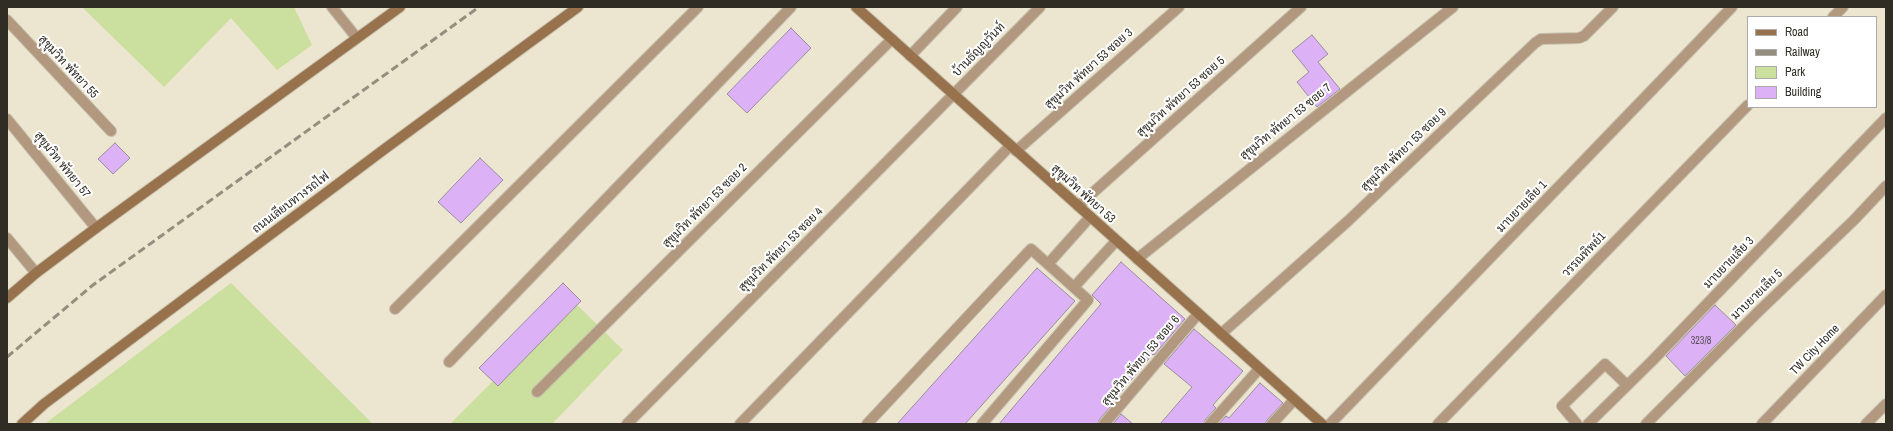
<!DOCTYPE html>
<html>
<head>
<meta charset="utf-8">
<style>
	body { margin:0 }
	#map { position:relative; width:1893px; height:431px; overflow:hidden; background:#ece5cf; font-family:"Archivo Narrow",sans-serif }
	canvas { display:block }
	.frame { position:absolute; inset:0; border:8px solid #2f2d24; pointer-events:none }
	.legend { position:absolute; left:1747px; top:16px; width:130px; height:92px; box-sizing:border-box; background:#fff; border:1px solid #acaba7; margin:0; padding:5px 7px; list-style:none; font-size:12px; color:#2f2d24 }
	.legend li { display:flex; align-items:center; gap:8px; height:20px }
	.legend b { width:20px; border:1px solid #acaba7 }
</style>
</head>
<body>
<div id="map">
<canvas width="1893" height="431"></canvas>
<div class="frame"></div>
<ul class="legend">
<li><b style="height:5px;background:#98724d"></b>Road</li>
<li><b style="height:5px;background:#938e7e"></b>Railway</li>
<li><b style="height:11px;background:#cbdf9f"></b>Park</li>
<li><b style="height:11px;background:#dcb1f5"></b>Building</li>
</ul>
</div>
<script>
const ctx = document.querySelector('canvas').getContext('2d');
ctx.lineJoin = 'round';
function fillPath(path, color) { ctx.fillStyle = color; ctx.fill(path, 'evenodd'); }
const toPath = rows => new Path2D(rows.map(r => 'M' + r).join(''));
function stroke(path, color, width, dash) { ctx.strokeStyle = color; ctx.lineWidth = width; ctx.lineCap = dash ? 'butt' : 'round'; ctx.setLineDash(dash || []); ctx.stroke(path); }
function label(font, color, halo, rows, align = 'center') {
  ctx.font = font + ' "Archivo Narrow",Sarabun,sans-serif'; ctx.lineWidth = 4; ctx.setLineDash([]); ctx.textBaseline = 'middle'; ctx.strokeStyle = halo; ctx.fillStyle = color; for (const [text, x, y, turn = 0] of rows) {
    ctx.save(); ctx.translate(x, y); ctx.rotate((+turn || 0) * Math.PI / 180); ctx.textAlign = isNaN(turn) ? turn : align; if (halo) ctx.strokeText(text, 0, 0); ctx.fillText(text, 0, 0); ctx.restore();
  }
}
fillPath(toPath([
	[82,7,294,7,312,45,277,70,231,18,164,87],
	[231,283,373,424,45,424,46,423],
	[573,301,623,350,552,424,450,424]
]), '#cbdf9f');
const building = toPath([
	[791,28,811,48,747,113,727,94,791,28],
	[1312,35,1328,54,1318,62,1340,89,1317,107,1297,82,1309,72,1292,51,1312,35],
	[115,143,130,158,113,174,98,159,115,143],
	[480,158,503,180,461,223,438,202,480,158],
	[1121,262,1185,319,1154,355,1153,354,1111,404,1112,405,1099,420,1098,424,999,424,1101,304,1092,295,1121,262],
	[1037,268,1075,301,965,424,897,424,1037,268],
	[563,283,581,301,498,386,479,368,563,283],
	[1715,305,1736,325,1685,376,1666,356,1715,305],
	[1194,329,1243,371,1213,405,1216,408,1205,420,1204,424,1160,424,1192,387,1164,364,1194,329],
	[1260,383,1283,403,1267,420,1265,424,1219,424,1226,416,1229,418,1260,383],
	[1121,414,1133,424,1113,424,1121,414]
]);
fillPath(building, '#dcb1f5');
stroke(building, '#998da0', 1);
const street = toPath([
	[332,7,356,37],
	[1833,17,1843,7],
	[7,20,111,131],
	[910,56,957,7],
	[7,119,96,228],
	[1016,151,1179,7],
	[1078,206,1301,7],
	[7,238,36,273],
	[1137,259,1453,7],
	[1048,264,1090,217],
	[1074,287,1116,241],
	[395,309,698,7],
	[1221,334,1348,221,1535,43,1541,39,1579,38,1584,36,1613,7],
	[449,362,791,7],
	[537,392,892,39],
	[627,424,1040,7],
	[740,424,1010,146],
	[867,424,1031,249,1088,300,982,424],
	[1104,424,1198,314],
	[1210,424,1259,369],
	[1272,424,1294,400],
	[1330,424,1732,7],
	[1438,424,1748,105],
	[1577,424,1562,406,1605,364,1627,385],
	[1588,424,1653,360,1886,118],
	[1646,424,1758,312,1854,220,1886,186],
	[1762,424,1886,295],
	[1866,424,1886,404]
]);
const secondary = toPath([
	[856,7,1322,424],
	[7,298,36,273,96,228,400,7],
	[22,424,44,404,386,148,578,7]
]);
stroke(street, '#c6c0ad', 12);
stroke(secondary, '#c6c0ad', 12);
stroke(street, '#b2987f', 10);
stroke(secondary, '#98724d', 10);
stroke(toPath([
	[7,357,93,285,479,7]
]), '#938e7e', 3, [8, 4]);
label('10px', '#5a4e58', null, [
	["323/8",1701,341]
]);
label('12px', '#2f2d24', '#fff', [
	["บ้านธัญญวันท์",979,50,-46],
	["สุขุมวิท พัทยา 55",68,67,47],
	["สุขุมวิท พัทยา 53 ซอย 3",1089,69,-42],
	["สุขุมวิท พัทยา 53 ซอย 5",1181,97,-42],
	["สุขุมวิท พัทยา 53 ซอย 7",1286,122,-39],
	["สุขุมวิท พัทยา 53 ซอย 9",1404,150,-44],
	["สุขุมวิท พัทยา 57",62,165,51],
	["สุขุมวิท พัทยา 53",1083,194,42],
	["ถนนเลียบทางรถไฟ",291,203,-37],
	["สุขุมวิท พัทยา 53 ซอย 2",705,206,-45],
	["มาบยายเลีย 1",1522,207,-46],
	["สุขุมวิท พัทยา 53 ซอย 4",781,250,-45],
	["วรรณทิพย์1",1584,255,-46],
	["มาบยายเลีย 3",1729,263,-46],
	["มาบยายเลีย 5",1757,295,-44],
	["TW City Home",1815,350,-46],
	["สุขุมวิท พัทยา 53 ซอย 6",1141,361,-50]
]);
</script>
</body>
</html>
